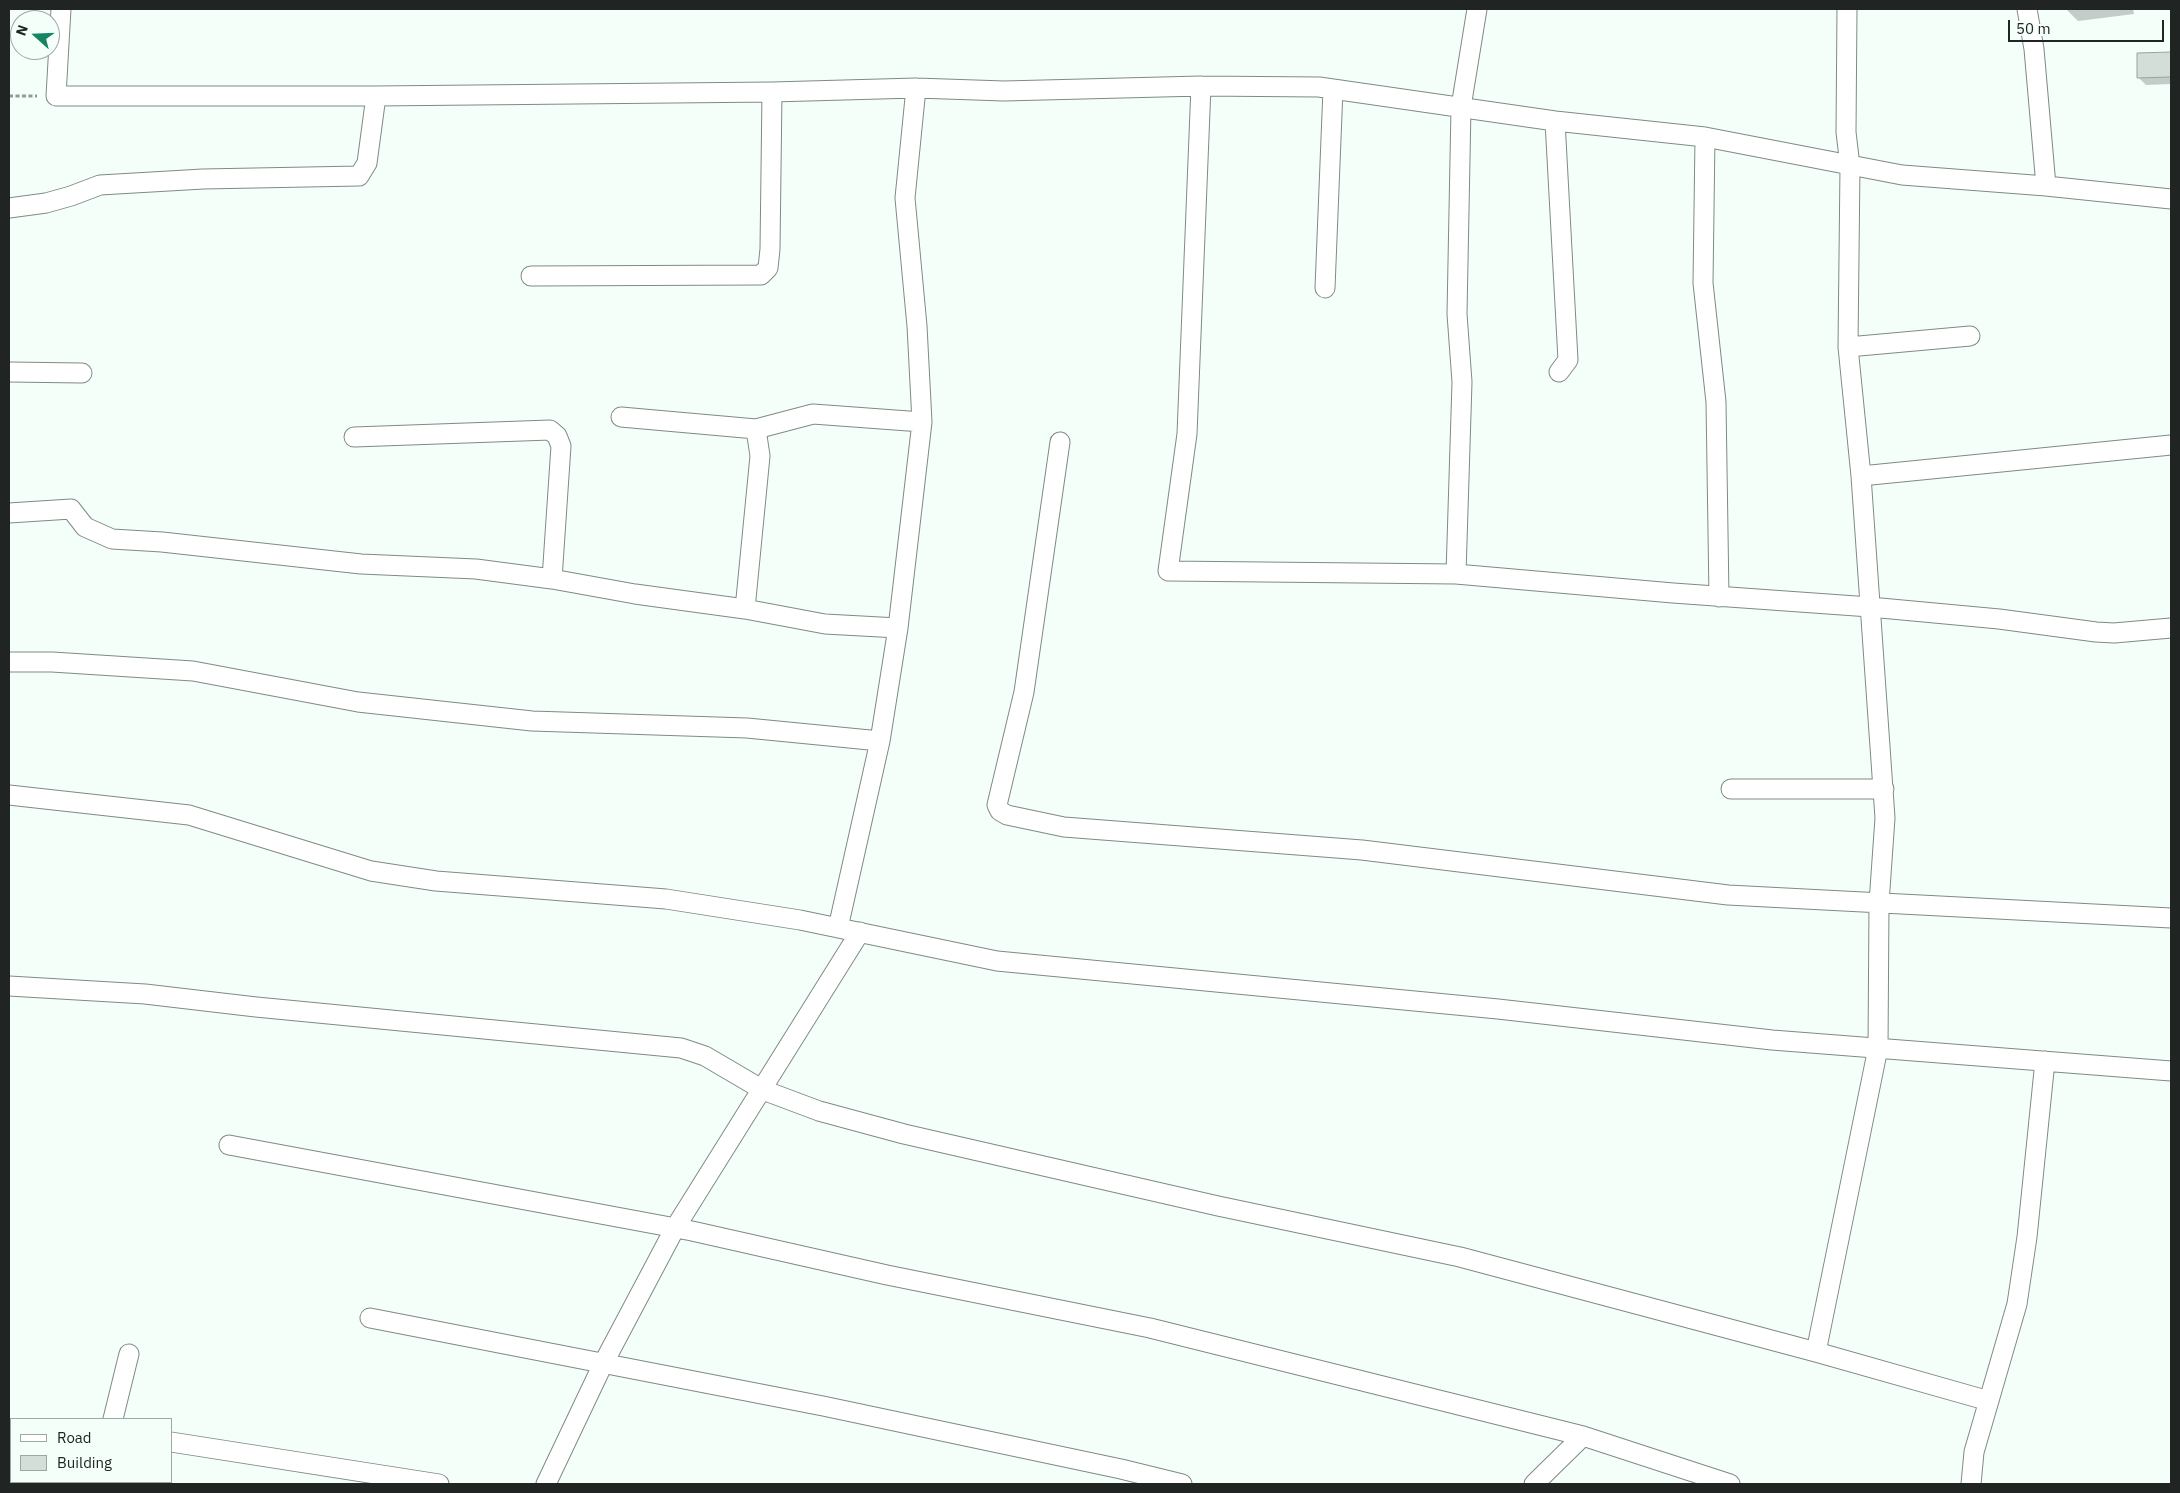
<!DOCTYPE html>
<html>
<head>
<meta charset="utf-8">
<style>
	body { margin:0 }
	#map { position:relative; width:2180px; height:1493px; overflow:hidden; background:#f4fffa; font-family:"IBM Plex Sans",sans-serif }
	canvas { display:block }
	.frame { position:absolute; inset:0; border:10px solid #202422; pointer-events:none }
	.legend { position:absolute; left:10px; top:1418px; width:162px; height:65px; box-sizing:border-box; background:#f4fffa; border:1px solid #9fa7a4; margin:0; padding:6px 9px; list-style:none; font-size:15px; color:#202422 }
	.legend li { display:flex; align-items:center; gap:10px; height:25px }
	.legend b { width:25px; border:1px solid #9fa7a4 }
	.north { position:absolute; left:10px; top:10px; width:50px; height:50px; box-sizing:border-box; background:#f4fffa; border:1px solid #9fa7a4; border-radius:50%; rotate:290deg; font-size:14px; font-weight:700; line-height:20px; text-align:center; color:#202422 }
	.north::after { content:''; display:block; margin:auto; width:18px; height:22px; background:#178563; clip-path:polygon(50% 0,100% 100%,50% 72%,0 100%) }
	.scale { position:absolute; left:2008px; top:20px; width:156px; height:22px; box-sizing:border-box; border:2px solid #202422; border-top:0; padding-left:6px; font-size:15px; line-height:18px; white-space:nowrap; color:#202422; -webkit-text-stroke:4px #f4fffa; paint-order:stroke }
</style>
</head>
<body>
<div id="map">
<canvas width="2180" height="1493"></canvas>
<div class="frame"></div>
<ul class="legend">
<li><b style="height:6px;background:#fff"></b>Road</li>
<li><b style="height:14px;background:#d4ded9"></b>Building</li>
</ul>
<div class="north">N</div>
<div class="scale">50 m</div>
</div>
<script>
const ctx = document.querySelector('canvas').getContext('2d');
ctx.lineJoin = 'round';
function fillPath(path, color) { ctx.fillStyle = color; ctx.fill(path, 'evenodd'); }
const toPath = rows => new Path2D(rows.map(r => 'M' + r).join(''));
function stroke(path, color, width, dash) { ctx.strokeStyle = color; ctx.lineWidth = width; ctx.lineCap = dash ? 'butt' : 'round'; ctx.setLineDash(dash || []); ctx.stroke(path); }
fillPath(toPath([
	[2066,9,2133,9,2134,14,2078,21],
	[2171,53,2171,84,2146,85,2139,78,2138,54]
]), '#0003');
const building = toPath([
	[2171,52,2171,77,2137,78,2137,53,2171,52]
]);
fillPath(building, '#d4ded9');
stroke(building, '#98a39e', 1);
const minor = toPath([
	[61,9,56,96,376,96,772,92,916,88,1004,91,1201,86,1319,87,1555,121,1705,137,1902,175,2046,186,2171,199],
	[2027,9,2034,49,2046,186],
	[1201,86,1187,434,1168,571,1456,574,1673,593,1870,607,1999,619,2096,632,2114,633,2171,628],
	[1555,121,1568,360,1559,372],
	[1705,137,1703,283,1716,402,1719,597],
	[9,208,46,203,71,196,100,185,203,179,359,176,367,163,376,96],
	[531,276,761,275,768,268,770,249,772,92],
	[1325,288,1333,89],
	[1848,347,1970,336],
	[9,372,82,373],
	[621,417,756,429,813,414,922,422],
	[354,437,550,430,557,436,561,446,552,579],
	[1060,442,1024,692,997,805,1000,811,1007,815,1064,827,1362,850,1728,895,2171,918],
	[1861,476,2171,445],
	[9,513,71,509,85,527,112,539,162,542,361,564,476,569,552,579,635,594,745,609,825,624,898,628],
	[1456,574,1462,382,1457,314,1461,107,1477,9],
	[745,609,760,456,756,429],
	[9,662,52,662,193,671,358,702,532,721,747,728,880,741],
	[1731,789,1884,789],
	[9,795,189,815,371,871,436,881,666,899,800,920,997,961,1498,1009,1772,1040,2171,1071],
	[838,928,880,741,898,628,922,422,917,326,905,198,916,88],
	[9,986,145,994,256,1007,681,1048,705,1056,763,1090,819,1111,904,1134,1218,1206,1460,1257,1816,1352,1989,1401],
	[229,1145,692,1231,887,1275,1150,1328,1583,1436,1730,1484],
	[370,1318,823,1406,1121,1469,1182,1484],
	[1816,1352,1878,1048,1879,903,1885,818,1861,476,1848,347,1850,166,1846,132,1847,9],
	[113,1419,129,1354],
	[171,1442,439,1484],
	[88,1484,89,1482],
	[546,1484,603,1364,675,1228,860,932],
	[1534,1484,1583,1436],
	[1971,1484,1974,1452,2017,1304,2027,1237,2045,1061]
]);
stroke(minor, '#808a85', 21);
stroke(toPath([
	[9,96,37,96]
]), '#929a97', 3, [4, 2.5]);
stroke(minor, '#fff', 19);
</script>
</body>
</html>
